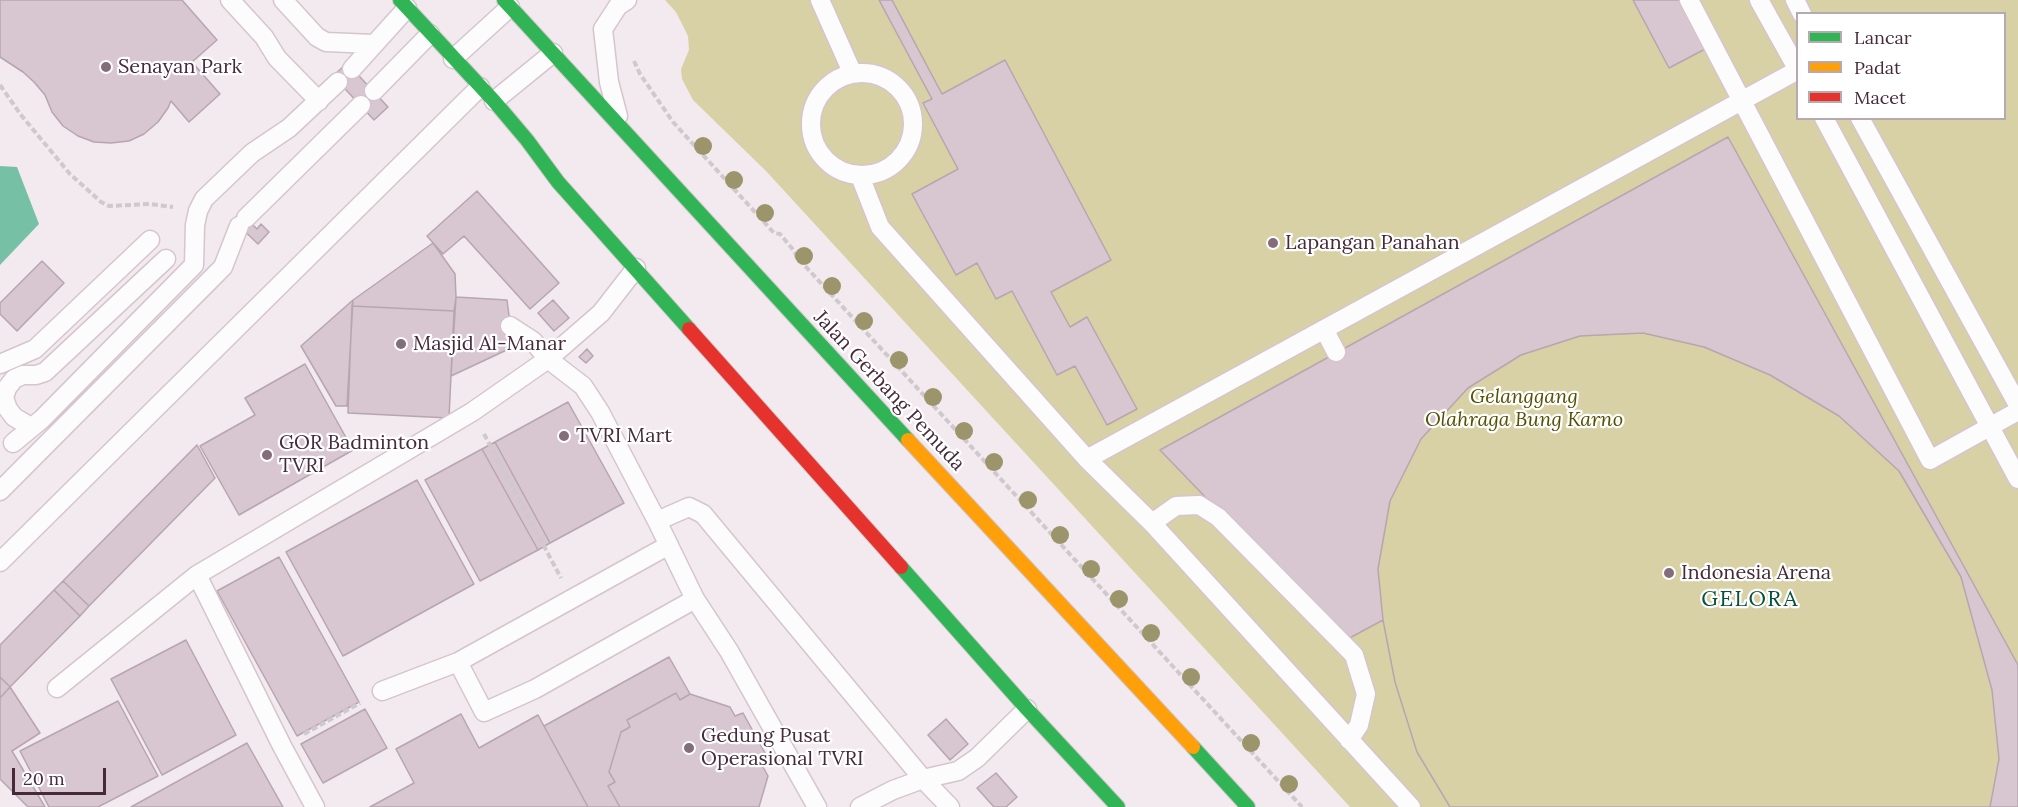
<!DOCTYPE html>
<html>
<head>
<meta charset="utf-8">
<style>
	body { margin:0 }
	#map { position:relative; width:2018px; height:807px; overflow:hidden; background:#f2eaee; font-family:Lora,serif }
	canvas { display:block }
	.legend { position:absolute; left:1796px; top:12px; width:210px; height:108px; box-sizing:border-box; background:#fff; border:2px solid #b5aab0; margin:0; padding:8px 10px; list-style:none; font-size:18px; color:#462a3a }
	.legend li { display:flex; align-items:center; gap:12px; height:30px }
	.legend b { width:30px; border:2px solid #b5aab0 }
	.scale { position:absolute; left:12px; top:768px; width:94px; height:27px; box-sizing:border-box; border:3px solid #462a3a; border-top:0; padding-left:8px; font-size:18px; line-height:21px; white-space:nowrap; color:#462a3a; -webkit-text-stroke:4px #fff; paint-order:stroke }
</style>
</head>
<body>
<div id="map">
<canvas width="2018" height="807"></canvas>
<ul class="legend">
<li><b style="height:8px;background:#30b455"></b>Lancar</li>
<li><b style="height:8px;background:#ff9f0a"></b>Padat</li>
<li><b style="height:8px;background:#e5322d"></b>Macet</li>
</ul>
<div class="scale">20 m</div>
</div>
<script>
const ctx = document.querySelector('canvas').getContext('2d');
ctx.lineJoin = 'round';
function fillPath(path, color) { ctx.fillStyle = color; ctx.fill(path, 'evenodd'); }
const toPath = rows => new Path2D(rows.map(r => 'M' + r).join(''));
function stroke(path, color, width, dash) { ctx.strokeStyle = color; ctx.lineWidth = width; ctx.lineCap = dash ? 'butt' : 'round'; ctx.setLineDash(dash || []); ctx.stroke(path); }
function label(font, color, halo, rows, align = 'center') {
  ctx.font = font + ' Lora,serif'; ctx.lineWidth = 4.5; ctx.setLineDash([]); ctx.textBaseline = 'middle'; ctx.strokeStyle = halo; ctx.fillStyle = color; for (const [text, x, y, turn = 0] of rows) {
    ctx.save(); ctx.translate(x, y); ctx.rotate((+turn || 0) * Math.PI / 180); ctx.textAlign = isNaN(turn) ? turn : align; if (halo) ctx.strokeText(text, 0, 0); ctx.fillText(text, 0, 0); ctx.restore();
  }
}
fillPath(toPath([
	[665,0,2018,0,2018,807,1350,807,766,171,693,100,682,79,681,69,689,50,688,36,676,12],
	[1798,14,2004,14,2004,118,1798,118]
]), '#d8d1a5');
fillPath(toPath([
	[0,166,17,167,39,224,0,265]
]), '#76c1a6');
const building = toPath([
	[0,0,182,0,217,40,192,62,220,94,189,122,171,101,168,108,158,122,144,134,129,141,111,143,94,142,78,136,63,126,52,112,45,95,34,82,23,72,0,57,0,0],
	[879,0,892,0,942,94,1005,60,1111,260,1051,292,1070,327,1087,317,1137,409,1107,425,1075,366,1057,375,1012,291,996,299,977,263,956,275,912,194,958,169,923,103,932,99,879,0],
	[1633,0,1684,0,1709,47,1669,68,1633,0],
	[347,63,388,107,374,120,333,76,347,63],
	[1728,137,2018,665,2018,807,1450,807,1417,752,1395,682,1383,620,1344,641,1160,450,1728,137],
	[477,191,559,283,530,309,464,236,443,254,427,236,477,191],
	[243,215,257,229,261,224,269,232,258,244,236,223,243,215],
	[433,243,455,274,456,297,454,311,352,306,353,300,433,243],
	[42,261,64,283,17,331,0,314,0,303,42,261],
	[456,297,507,300,513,347,451,376,456,297],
	[353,300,347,406,336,406,301,346,353,300],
	[553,300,569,318,554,331,538,313,553,300],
	[352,306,454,311,449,418,348,413,352,306],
	[1643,333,1704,347,1770,375,1839,416,1899,471,1961,577,1992,690,1999,759,1990,807,1450,807,1417,752,1395,682,1383,620,1378,569,1390,501,1421,439,1468,388,1521,355,1580,336,1643,333],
	[587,349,593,356,586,363,579,357,587,349],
	[305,364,353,450,239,515,200,446,255,415,245,398,305,364],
	[568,402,624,503,550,543,495,442,568,402],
	[495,442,550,543,538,550,482,449,495,442],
	[197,445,215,478,89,606,63,581,197,445],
	[482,449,538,550,480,581,425,480,482,449],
	[417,480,474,584,343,656,286,552,417,480],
	[279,557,359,702,297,736,217,591,279,557],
	[63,581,89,606,80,616,54,590,63,581],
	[54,590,80,616,10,687,0,677,0,645,54,590],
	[186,640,236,735,162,775,111,679,186,640],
	[669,657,690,694,680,700,676,693,627,720,630,727,621,732,609,772,615,782,608,786,620,807,588,807,544,726,669,657],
	[0,677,10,687,0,698,0,677],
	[10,687,40,733,12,751,45,807,28,807,0,779,0,698,10,687],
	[676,693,680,700,690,694,730,707,735,716,743,713,770,762,763,767,768,776,759,807,620,807,608,786,615,782,609,772,621,732,630,727,627,720,676,693],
	[118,701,158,776,98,807,49,807,20,751,118,701],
	[365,709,387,748,323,783,301,744,365,709],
	[461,714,479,748,538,715,588,807,370,807,414,783,396,749,461,714],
	[946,719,968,744,950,760,928,735,946,719],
	[247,743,283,807,131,807,247,743],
	[996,773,1017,797,1006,807,994,807,977,788,996,773]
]);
fillPath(building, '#d8c6d0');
stroke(building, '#b7a6af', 1.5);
const lane = toPath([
	[230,0,264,37,277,58,319,101],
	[283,0,317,37,326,42,373,44],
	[820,0,852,72],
	[1689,0,1930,460,2018,411],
	[1759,0,1798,70],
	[1795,0,1802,14],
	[453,59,510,7],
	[352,69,407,8],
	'811 124a51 51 0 1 1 102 0a51 51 0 1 1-102 0Z',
	[374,91,430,34],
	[494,101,553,53],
	[618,116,609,82,603,29,618,6,627,0],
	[1824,118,2018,479],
	[1860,118,2018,405],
	[860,176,880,227,1087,459,1152,523,1411,807],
	[246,218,361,105],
	[510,326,533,341,548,359,583,386,600,412,657,521,689,507,703,514,923,779,950,807],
	[1324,329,1336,352],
	[0,364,35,349,150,240],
	[31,427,14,417,8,409,4,398,7,388,14,379,23,375,36,375,45,372,166,259],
	[13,443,42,419,194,265,195,225,198,211,204,199,252,153,289,128,338,82],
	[1087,459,1798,70],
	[0,491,223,267,239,226],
	[657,521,695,599,729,651,817,807],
	[1152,523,1176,506,1199,505,1218,517,1354,655,1366,694,1359,725,1349,740],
	[0,562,480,87],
	[458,662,484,712,535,689,695,599],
	[57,688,197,575],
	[382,691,458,662,669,545],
	[315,807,282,746,197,575,472,412,548,359,601,313,636,268],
	[860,807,893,790,923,779,958,771,977,758,1027,709]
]);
const fast = toPath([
	[400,0,494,101,527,140,558,182,689,329],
	[504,0,908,440],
	[901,567,1027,709,1118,807],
	[1193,747,1248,807]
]);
const slow = toPath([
	[908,440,1193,747]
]);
const jam = toPath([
	[689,329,901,567]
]);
stroke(lane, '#d5c5ce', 21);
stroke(fast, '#cec5ca', 16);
stroke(slow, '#cec5ca', 16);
stroke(jam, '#cec5ca', 16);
stroke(toPath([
	[634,61,640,74,673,122,774,233,780,234,795,252,796,256,1302,807],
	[0,85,21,115,70,174,101,202,109,206,150,204,173,207],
	[484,434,561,578],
	[304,734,360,703]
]), '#cfc8cc', 4, [6, 3]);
stroke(lane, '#fdfcfc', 18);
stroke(fast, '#30b455', 14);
stroke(slow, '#ff9f0a', 14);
stroke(jam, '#e5322d', 14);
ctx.fillStyle = '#9c956c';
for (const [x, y] of [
	[703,146],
	[734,180],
	[765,213],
	[804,256],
	[832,286],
	[864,321],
	[899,360],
	[933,397],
	[964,431],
	[994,462],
	[1028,500],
	[1060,535],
	[1091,569],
	[1119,599],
	[1151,633],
	[1191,677],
	[1251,743],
	[1289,784]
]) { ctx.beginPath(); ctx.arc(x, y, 9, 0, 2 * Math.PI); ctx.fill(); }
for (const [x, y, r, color] of [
	[106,67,6,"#826d79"],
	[1273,243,6,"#826d79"],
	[401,344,6,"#826d79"],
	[564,436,6,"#826d79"],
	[267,455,6,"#826d79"],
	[1669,573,6,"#826d79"],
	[689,748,6,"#826d79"]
]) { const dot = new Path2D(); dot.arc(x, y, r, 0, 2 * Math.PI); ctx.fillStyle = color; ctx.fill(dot); stroke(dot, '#fff', 2); }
label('20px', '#462a3a', '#fff', [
	["Senayan Park",118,67],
	["Lapangan Panahan",1285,243],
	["Masjid Al-Manar",413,344],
	["TVRI Mart",576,436],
	["GOR Badminton",279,443],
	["TVRI",279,466],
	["Indonesia Arena",1681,573],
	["Gedung Pusat",701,736],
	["Operasional TVRI",701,759]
], 'left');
label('20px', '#462a3a', '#fff', [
	["Jalan Gerbang Pemuda",889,391,47]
]);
label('italic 20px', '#555002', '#fff', [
	["Gelanggang",1524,397],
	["Olahraga Bung Karno",1524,420]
]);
ctx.letterSpacing = '1.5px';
label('22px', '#04523a', '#fff', [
	["GELORA",1750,600]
]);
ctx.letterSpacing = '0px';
</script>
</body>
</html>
